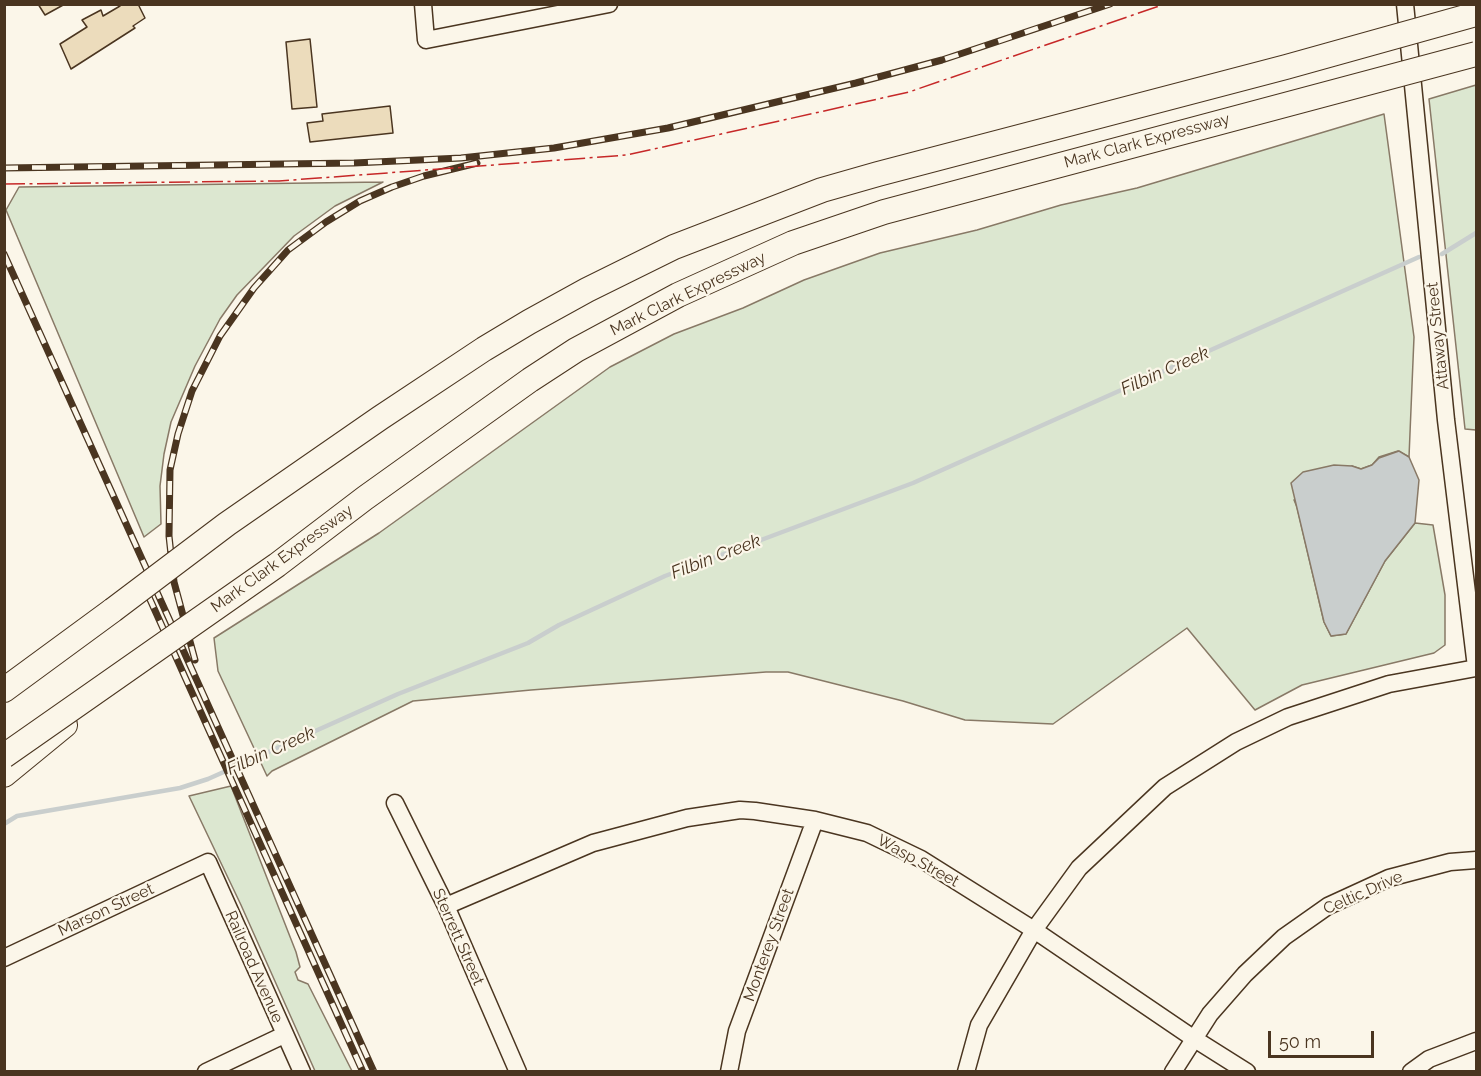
<!DOCTYPE html>
<html>
<head>
<meta charset="utf-8">
<style>
	body { margin:0 }
	#map { position:relative; width:1481px; height:1076px; overflow:hidden; background:#fbf6e9; font-family:Raleway,sans-serif }
	canvas { display:block }
	.frame { position:absolute; inset:0; border:6px solid #4a3520; pointer-events:none }
	.scale { position:absolute; left:1268px; top:1031px; width:106px; height:27px; box-sizing:border-box; border:3px solid #4a3520; border-top:0; padding-left:8px; font-size:18px; line-height:21px; white-space:nowrap; color:#4a3520; -webkit-text-stroke:4px #fbf6e9; paint-order:stroke }
</style>
</head>
<body>
<div id="map">
<canvas width="1481" height="1076"></canvas>
<div class="frame"></div>
<div class="scale">50 m</div>
</div>
<script>
const ctx = document.querySelector('canvas').getContext('2d');
ctx.lineJoin = 'round';
function fillPath(path, color) { ctx.fillStyle = color; ctx.fill(path, 'evenodd'); }
const toPath = rows => new Path2D(rows.map(r => 'M' + r).join(''));
function stroke(path, color, width, dash) { ctx.strokeStyle = color; ctx.lineWidth = width; ctx.lineCap = dash ? 'butt' : 'round'; ctx.setLineDash(dash || []); ctx.stroke(path); }
function label(font, color, halo, rows, align = 'center') {
  ctx.font = font + ' Raleway,sans-serif'; ctx.lineWidth = 4.5; ctx.setLineDash([]); ctx.textBaseline = 'middle'; ctx.strokeStyle = halo; ctx.fillStyle = color; for (const [text, x, y, turn = 0] of rows) {
    ctx.save(); ctx.translate(x, y); ctx.rotate((+turn || 0) * Math.PI / 180); ctx.textAlign = isNaN(turn) ? turn : align; if (halo) ctx.strokeText(text, 0, 0); ctx.fillText(text, 0, 0); ctx.restore();
  }
}
const green = toPath([
	[1476,85,1476,430,1465,429,1429,99,1476,85],
	[1384,114,1414,337,1409,457,1398,451,1379,457,1372,465,1361,469,1352,466,1294,500,1297,507,1324,622,1331,636,1346,634,1385,561,1415,523,1433,525,1445,595,1445,645,1434,653,1302,685,1255,710,1187,628,1053,724,965,720,903,701,788,672,766,672,531,690,413,701,272,771,267,776,218,671,214,638,379,533,610,367,674,334,743,308,804,280,880,253,977,230,1061,205,1137,188,1384,114],
	[383,182,335,206,294,236,237,295,220,319,195,366,171,422,164,454,160,486,161,524,144,537,6,210,19,187,383,182],
	[231,786,296,952,300,967,295,972,298,980,308,984,352,1071,315,1071,241,905,189,796,231,786]
]);
fillPath(green, '#dce7d0');
stroke(green, '#887966', 1.5);
const water = toPath([
	[1399,451,1409,457,1419,480,1415,523,1385,561,1346,634,1331,636,1324,622,1291,483,1303,472,1334,465,1352,466,1361,469,1372,465,1379,458,1399,451]
]);
fillPath(water, '#c9cecd');
stroke(water, '#887966', 1.5);
stroke(toPath([
	[1442,254,1476,233],
	[4,824,17,816,180,788,208,779,398,694,528,643,559,625,665,576,913,483,1419,257]
]), '#c9cecd', 4.5);
const building = toPath([
	[38,4,65,4,45,15,38,4],
	[119,4,138,4,145,18,133,26,135,28,71,69,60,44,87,27,82,20,101,10,103,16,120,6,119,4],
	[310,39,317,107,292,109,286,42,310,39],
	[390,106,393,133,310,142,307,123,323,121,322,114,390,106]
]);
fillPath(building, '#ecdcbc');
stroke(building, '#4a3520', 1.5);
const minor = toPath([
	[423,4,426,40,609,4],
	[1405,4,1446,420,1476,667],
	[395,803,446,906,518,1072],
	[446,906,593,843,687,818,740,810,755,811,815,820,867,833,921,859,1034,930,1193,1038,1247,1072],
	[4,958,208,862,302,1072],
	[206,1072,284,1035],
	[729,1072,737,1031,815,820],
	[966,1072,979,1025,1034,930,1079,868,1165,787,1236,742,1288,717,1389,684,1476,668],
	[1173,1072,1210,1014,1245,974,1284,937,1328,906,1389,878,1450,862,1476,860],
	[1411,1072,1429,1059,1476,1041]
]);
const highway = toPath([
	[4,690,113,610],
	[4,775,65,725]
]);
stroke(minor, '#4a3520', 19);
stroke(highway, '#4a3520', 26);
stroke(minor, '#fbf6e9', 16);
stroke(highway, '#fbf6e9', 24);
const rail = toPath([
	[4,168,354,163,461,158,554,148,668,128,856,83,942,60,1110,4],
	[4,254,374,1072],
	[148,595,363,1072],
	[195,660,174,582,169,536,170,470,178,434,192,391,220,336,254,288,288,250,326,222,360,201,392,187,424,176,477,163]
]);
stroke(rail, '#4a3520', 7);
stroke(rail, '#fbf6e9', 4.5, [14]);
const highwayBridge = toPath([
	[113,610,227,524,380,418,484,349,529,322,587,290,674,247,822,190,878,174,1286,67,1476,14],
	[4,756,277,565,365,498,530,380,576,350,678,295,793,243,884,212,1476,54]
]);
stroke(highwayBridge, '#4a3520', 26, []);
stroke(highwayBridge, '#fbf6e9', 24);
stroke(toPath([
	[4,184,279,181,627,155,909,92,1165,4]
]), '#c62828', 1.5, [21, 4.5, 3, 4.5]);
label('16px', '#4a3520', '#fbf6e9', [
	["Mark Clark Expressway",1147,141,-15],
	["Mark Clark Expressway",688,294,-26],
	["Attaway Street",1438,336,-96],
	["Mark Clark Expressway",282,559,-36],
	["Wasp Street",918,861,29],
	["Celtic Drive",1363,893,-24],
	["Marson Street",106,910,-25],
	["Sterrett Street",458,937,66],
	["Monterey Street",769,945,-70],
	["Railroad Avenue",254,967,66]
]);
label('italic 18px', '#4a3520', '#fbf6e9', [
	["Filbin Creek",1165,371,-24],
	["Filbin Creek",716,557,-21],
	["Filbin Creek",271,751,-24]
]);
</script>
</body>
</html>
